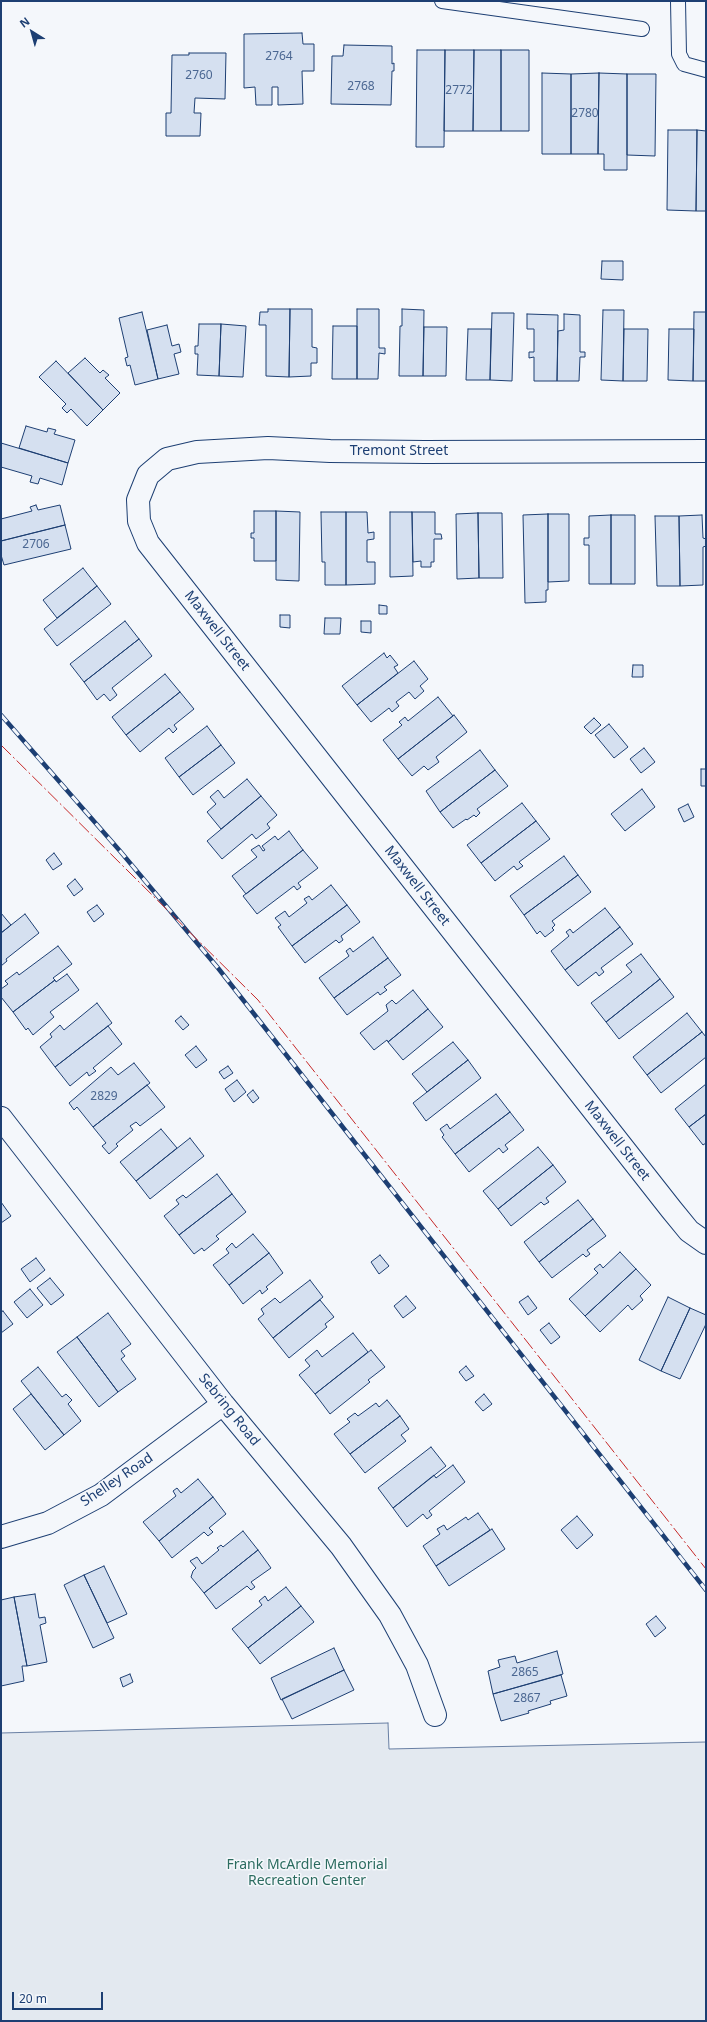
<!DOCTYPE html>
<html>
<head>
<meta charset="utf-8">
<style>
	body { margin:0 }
	#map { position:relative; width:707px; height:2022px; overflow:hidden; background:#f4f7fb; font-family:"Noto Sans",sans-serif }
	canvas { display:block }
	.frame { position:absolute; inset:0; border:2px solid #1d3f73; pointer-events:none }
	.north { position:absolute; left:12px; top:12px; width:40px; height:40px; -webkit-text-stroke:3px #f4f7fb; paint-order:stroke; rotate:323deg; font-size:11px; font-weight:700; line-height:16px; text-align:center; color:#1d3f73 }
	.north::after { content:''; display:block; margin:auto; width:14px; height:18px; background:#1d3f73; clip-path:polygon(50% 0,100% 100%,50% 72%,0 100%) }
	.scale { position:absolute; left:12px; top:1992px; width:91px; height:18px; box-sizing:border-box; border:2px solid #1d3f73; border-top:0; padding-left:5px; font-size:12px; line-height:14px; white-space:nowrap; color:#1d3f73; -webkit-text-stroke:3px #f4f7fb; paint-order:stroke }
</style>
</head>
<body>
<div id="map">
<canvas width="707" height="2022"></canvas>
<div class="frame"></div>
<div class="north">N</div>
<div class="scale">20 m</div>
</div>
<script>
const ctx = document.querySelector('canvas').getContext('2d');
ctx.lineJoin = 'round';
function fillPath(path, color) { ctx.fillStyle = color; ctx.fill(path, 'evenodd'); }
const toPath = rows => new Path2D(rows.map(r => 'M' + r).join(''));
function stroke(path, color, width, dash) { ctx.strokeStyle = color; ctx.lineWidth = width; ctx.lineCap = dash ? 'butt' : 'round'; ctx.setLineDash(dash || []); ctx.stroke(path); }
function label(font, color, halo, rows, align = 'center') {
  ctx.font = font + ' "Noto Sans",sans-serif'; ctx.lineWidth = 3; ctx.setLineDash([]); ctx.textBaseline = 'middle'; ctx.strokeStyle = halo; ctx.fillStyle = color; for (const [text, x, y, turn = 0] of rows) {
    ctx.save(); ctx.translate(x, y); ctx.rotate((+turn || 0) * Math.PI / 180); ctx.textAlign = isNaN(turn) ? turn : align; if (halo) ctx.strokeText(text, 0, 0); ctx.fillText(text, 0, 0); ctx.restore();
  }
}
const green = toPath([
	[388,1723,389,1749,706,1742,706,2021,1,2021,1,1733,388,1723]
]);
fillPath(green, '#e3e9f0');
stroke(green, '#687fa3', 1);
const building = toPath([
	[302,33,303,44,314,44,314,71,302,71,303,104,278,105,278,87,272,87,272,105,256,105,255,87,244,88,244,34,302,33],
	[344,45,392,46,392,64,394,63,394,71,392,71,391,105,331,104,332,56,343,56,344,45],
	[417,50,445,50,444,147,416,147,417,50],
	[445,50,474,50,473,131,444,131,445,50],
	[474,50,501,50,501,131,473,131,474,50],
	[501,50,529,50,529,131,501,131,501,50],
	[189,53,226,53,225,99,195,98,194,113,201,113,200,136,166,136,166,113,171,113,172,55,189,55,189,53],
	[542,73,571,74,571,154,542,154,542,73],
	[599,73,598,154,571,154,571,74,599,73],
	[599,73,627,74,627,170,604,170,604,154,598,154,599,73],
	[627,74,656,74,655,156,627,155,627,74],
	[668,130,697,130,696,211,667,210,668,130],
	[697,130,706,131,706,211,696,211,697,130],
	[602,261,623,261,623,280,601,279,602,261],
	[268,309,290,309,289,377,266,376,266,325,259,325,260,312,268,312,268,309],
	[290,309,312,309,312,347,317,348,317,363,311,363,311,376,289,377,290,309],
	[357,309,379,309,379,348,385,348,385,354,379,353,378,379,357,379,357,309],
	[402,309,424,310,423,376,399,376,400,326,402,326,402,309],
	[603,310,624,310,623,381,601,380,603,310],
	[142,312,158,379,135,385,130,365,127,366,125,358,128,357,119,318,142,312],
	[694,312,706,312,706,381,693,381,694,312],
	[492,313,514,313,512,381,490,380,492,313],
	[527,314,558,315,557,381,534,381,534,357,529,358,529,352,534,352,534,329,527,329,527,314],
	[564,314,580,315,580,352,585,352,585,357,580,357,579,381,557,381,558,331,564,330,564,314],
	[199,324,221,324,219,376,197,375,198,354,195,354,195,346,198,346,199,324],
	[221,324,246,326,243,377,219,376,221,324],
	[167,325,172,346,179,344,181,352,174,354,179,374,158,379,147,330,167,325],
	[333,326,357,326,357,379,332,379,333,326],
	[424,327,447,327,446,376,423,376,424,327],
	[468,329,491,329,490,380,466,380,468,329],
	[624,329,648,329,647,381,623,381,624,329],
	[669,329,694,329,693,381,668,380,669,329],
	[85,358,100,373,103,370,109,375,105,378,120,393,103,410,68,373,85,358],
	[56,361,103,410,87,426,71,409,67,413,62,408,66,404,39,377,56,361],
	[26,426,47,432,48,428,56,430,54,434,75,440,68,463,19,448,26,426],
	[1,443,68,463,62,485,40,478,38,484,30,482,32,476,1,467,1,443],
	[36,505,38,510,60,505,65,525,1,541,1,519,32,511,30,507,36,505],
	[254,511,276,511,276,561,254,561,254,538,251,538,251,533,254,533,254,511],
	[276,511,300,512,299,581,276,580,276,511],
	[321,512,346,512,346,585,325,585,325,562,322,562,321,512],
	[346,512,367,512,368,533,374,532,374,539,367,540,367,562,375,562,375,584,346,585,346,512],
	[390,512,412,512,413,576,390,577,390,512],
	[412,512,435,512,435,534,441,534,442,539,434,539,434,562,431,562,431,567,421,567,421,561,413,562,412,512],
	[478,513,479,578,457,579,456,514,478,513],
	[478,513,502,513,503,578,479,578,478,513],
	[548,514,569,514,569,581,548,582,548,514],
	[548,514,548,590,546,590,546,602,525,603,523,515,548,514],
	[611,515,635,515,635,584,611,584,611,515],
	[611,515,611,584,589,584,589,545,584,545,584,538,589,538,589,516,611,515],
	[702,515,703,538,706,539,706,546,703,547,703,585,680,586,679,516,702,515],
	[655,516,679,516,680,586,657,586,655,516],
	[65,525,71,549,4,565,1,555,1,541,65,525],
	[83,568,97,586,57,618,43,600,83,568],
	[97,586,111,604,57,646,44,629,97,586],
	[379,605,387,606,387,614,379,614,379,605],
	[280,615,290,615,290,628,280,627,280,615],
	[325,618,341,618,340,634,324,634,325,618],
	[125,621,139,639,84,682,70,664,125,621],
	[361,621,371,621,371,633,361,632,361,621],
	[139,639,152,656,112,688,117,695,110,701,104,694,97,700,84,682,139,639],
	[384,653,387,658,390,655,398,665,394,667,398,673,357,705,342,686,384,653],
	[414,661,428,679,420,686,424,691,415,699,409,692,396,702,399,706,392,712,389,708,371,722,357,705,414,661],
	[633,665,643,665,643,677,632,677,633,665],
	[165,674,180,692,126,735,112,717,165,674],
	[180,692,194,709,174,725,177,729,173,733,169,728,140,752,126,735,180,692],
	[438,697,453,716,398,759,383,740,402,725,399,722,405,717,408,721,438,697],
	[454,715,467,732,436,757,439,762,428,770,424,766,412,776,398,759,454,715],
	[594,718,601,725,591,734,584,727,594,718],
	[609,724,628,747,614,758,595,735,609,724],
	[207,726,221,745,179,777,165,758,207,726],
	[221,745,235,763,193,795,179,777,221,745],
	[644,748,655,762,641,773,630,759,644,748],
	[480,750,495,770,440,812,426,791,480,750],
	[701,769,706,769,706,786,701,786,701,769],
	[495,770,508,786,477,809,480,813,476,817,474,815,467,820,466,819,453,828,440,812,495,770],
	[247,779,261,796,221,829,207,812,216,804,210,797,218,790,224,798,247,779],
	[642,789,655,807,625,831,611,814,642,789],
	[261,796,277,815,267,824,270,828,256,839,252,834,222,859,207,841,261,796],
	[522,803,536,821,481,863,467,845,522,803],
	[688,804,694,817,684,822,678,809,688,804],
	[536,821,550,839,519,862,523,866,517,870,514,866,495,881,481,863,536,821],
	[289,831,303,850,246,894,232,876,257,857,251,850,259,845,263,851,265,850,262,846,275,836,278,840,289,831],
	[303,850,318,868,298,883,301,887,297,890,294,886,257,914,243,896,303,850],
	[54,853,62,864,53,870,46,860,54,853],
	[564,856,578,875,524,915,510,896,564,856],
	[578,875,591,892,552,921,555,925,552,928,554,930,545,937,540,931,537,934,524,915,578,875],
	[75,879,83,889,74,896,67,886,75,879],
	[331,885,347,905,292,946,278,927,281,925,275,918,285,911,289,917,307,903,304,899,309,896,312,900,331,885],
	[97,905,104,914,94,922,87,912,97,905],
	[347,905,360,922,341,936,343,940,339,943,336,940,305,963,292,946,347,905],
	[605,908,620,927,565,970,551,951,569,936,566,932,570,929,573,933,605,908],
	[1,913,11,925,1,933,1,913],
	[25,914,39,933,6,959,7,961,1,966,1,933,25,914],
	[620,927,633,944,601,968,604,972,599,976,596,972,578,986,565,970,620,927],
	[373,937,388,958,334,998,319,978,349,956,346,951,350,948,353,952,373,937],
	[58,946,72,964,53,978,55,980,13,1012,1,997,1,989,8,984,5,981,17,972,19,975,58,946],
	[641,954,660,979,606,1022,591,1003,632,972,626,965,641,954],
	[388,958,401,975,384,987,387,990,380,995,378,992,347,1015,334,998,388,958],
	[67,974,79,990,50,1012,54,1017,33,1035,28,1028,26,1030,13,1012,55,980,56,982,67,974],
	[660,979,674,997,619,1039,606,1022,660,979],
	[413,990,428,1009,388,1042,387,1040,374,1050,360,1033,388,1011,386,1005,392,1000,396,1004,413,990],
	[97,1003,112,1023,55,1067,40,1047,52,1037,50,1034,60,1025,64,1030,97,1003],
	[428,1009,443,1027,403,1060,388,1042,428,1009],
	[687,1013,702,1032,647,1075,633,1057,687,1013],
	[181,1016,189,1025,183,1030,175,1021,181,1016],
	[108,1026,122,1044,93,1068,96,1071,89,1076,87,1072,70,1086,55,1067,108,1026],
	[702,1032,706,1037,706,1057,661,1093,647,1075,702,1032],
	[453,1042,468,1060,427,1092,412,1074,453,1042],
	[196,1046,207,1060,196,1068,185,1055,196,1046],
	[468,1060,481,1078,426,1121,413,1103,468,1060],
	[134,1063,150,1083,93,1127,77,1107,74,1110,69,1103,111,1067,118,1075,134,1063],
	[228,1066,233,1073,224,1079,219,1072,228,1066],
	[237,1080,246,1092,234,1102,225,1089,237,1080],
	[706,1084,706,1114,689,1127,675,1109,706,1084],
	[147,1085,165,1107,140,1126,136,1122,130,1126,133,1130,116,1144,118,1146,109,1154,102,1146,106,1143,93,1127,147,1085],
	[253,1090,259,1098,253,1103,247,1095,253,1090],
	[496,1094,510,1112,455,1154,442,1137,444,1135,440,1129,447,1124,450,1129,496,1094],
	[510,1112,524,1130,505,1145,508,1149,503,1153,499,1148,469,1172,455,1154,510,1112],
	[706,1114,706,1143,703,1145,689,1127,706,1114],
	[161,1129,177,1148,136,1181,120,1162,161,1129],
	[190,1138,204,1156,150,1199,136,1181,190,1138],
	[538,1147,553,1165,498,1209,483,1191,538,1147],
	[553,1165,566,1182,546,1198,549,1202,544,1205,541,1202,511,1226,498,1209,553,1165],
	[217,1174,232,1194,179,1235,164,1216,179,1204,176,1200,183,1195,186,1198,217,1174],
	[232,1194,246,1212,216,1236,219,1239,204,1251,202,1248,194,1254,179,1235,232,1194],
	[578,1200,593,1219,539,1262,524,1242,578,1200],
	[1,1202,11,1216,1,1223,1,1202],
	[593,1219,606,1236,587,1250,590,1254,586,1257,583,1254,552,1278,539,1262,593,1219],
	[253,1234,269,1253,229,1285,213,1265,229,1253,226,1249,232,1243,236,1248,253,1234],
	[620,1252,636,1269,585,1316,569,1299,598,1273,594,1269,600,1264,603,1268,620,1252],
	[269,1253,283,1273,266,1287,268,1289,262,1294,260,1290,243,1304,229,1285,269,1253],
	[380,1255,389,1266,379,1274,371,1262,380,1255],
	[36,1258,45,1270,30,1282,21,1269,36,1258],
	[636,1269,651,1285,640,1296,643,1300,632,1310,628,1305,600,1332,585,1316,636,1269],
	[50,1278,64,1295,51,1305,37,1288,50,1278],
	[310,1280,323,1297,273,1338,258,1319,264,1314,261,1309,275,1298,280,1303,310,1280],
	[30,1289,43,1305,27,1318,14,1302,30,1289],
	[406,1296,416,1308,403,1318,394,1306,406,1296],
	[528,1296,537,1308,528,1315,519,1302,528,1296],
	[668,1297,690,1308,661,1371,639,1360,668,1297],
	[320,1300,334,1317,325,1324,327,1327,289,1358,273,1338,320,1300],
	[690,1308,706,1315,706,1324,680,1379,661,1371,690,1308],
	[3,1311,13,1324,1,1333,1,1312,3,1311],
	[108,1313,131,1344,121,1351,125,1356,121,1359,136,1379,118,1392,77,1337,108,1313],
	[549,1323,560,1337,551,1344,540,1330,549,1323],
	[353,1333,368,1352,315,1394,299,1375,310,1366,305,1360,317,1350,322,1357,353,1333],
	[77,1337,118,1392,99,1407,57,1352,77,1337],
	[371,1350,385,1367,368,1380,370,1382,330,1414,315,1394,371,1350],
	[466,1366,474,1376,466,1381,459,1372,466,1366],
	[38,1367,62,1397,66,1394,72,1400,68,1404,81,1421,64,1435,21,1381,38,1367],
	[31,1394,64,1435,45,1450,13,1409,31,1394],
	[484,1394,492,1404,483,1411,475,1402,484,1394],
	[387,1400,400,1416,350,1454,334,1434,350,1422,347,1419,355,1413,358,1416,376,1403,379,1407,387,1400],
	[400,1416,409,1429,401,1435,406,1441,365,1473,350,1454,400,1416],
	[431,1447,446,1466,393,1508,378,1488,431,1447],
	[453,1465,465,1482,429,1511,432,1515,427,1519,423,1514,407,1527,393,1508,434,1475,436,1478,453,1465],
	[198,1479,213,1497,159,1541,143,1522,176,1496,173,1491,177,1488,181,1493,198,1479],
	[213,1497,226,1514,209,1528,213,1532,208,1536,204,1532,172,1558,159,1541,213,1497],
	[478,1513,490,1530,436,1566,423,1546,440,1534,437,1529,444,1525,447,1530,466,1517,468,1520,478,1513],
	[577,1516,593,1535,577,1549,561,1530,577,1516],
	[492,1529,505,1549,449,1586,436,1566,492,1529],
	[243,1531,258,1550,204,1593,191,1577,193,1571,196,1568,190,1561,197,1557,202,1564,219,1550,217,1548,221,1545,223,1547,243,1531],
	[258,1550,271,1568,251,1582,255,1587,251,1590,247,1586,216,1609,204,1593,258,1550],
	[104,1566,127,1614,107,1623,84,1575,104,1566],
	[84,1575,114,1638,93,1648,64,1585,84,1575],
	[286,1587,301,1606,248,1648,232,1629,262,1605,259,1601,265,1596,268,1601,286,1587],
	[35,1594,39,1618,45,1617,46,1623,40,1625,47,1662,27,1666,14,1597,35,1594],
	[14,1597,27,1666,22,1666,24,1681,1,1686,1,1600,14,1597],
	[301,1606,314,1622,260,1664,248,1648,301,1606],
	[656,1616,666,1628,655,1637,646,1624,656,1616],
	[334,1648,344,1670,281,1700,271,1678,334,1648],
	[557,1651,563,1674,493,1694,488,1671,500,1667,498,1660,515,1656,517,1663,557,1651],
	[344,1670,354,1690,292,1719,282,1699,344,1670],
	[130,1674,133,1682,123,1687,120,1678,130,1674],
	[561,1675,567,1696,550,1701,551,1704,528,1711,529,1713,501,1721,493,1694,561,1675]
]);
fillPath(building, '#d5e0f0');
stroke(building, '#1d3f73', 1);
const lane = toPath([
	[442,1,642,29],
	[678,1,679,54,684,64,706,70]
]);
const street = toPath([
	[706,451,425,452,330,451,268,448,197,452,167,459,148,475,138,500,139,521,148,543,671,1209,689,1231,706,1243],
	[1,1118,223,1404,341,1546,390,1615,417,1665,435,1715],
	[1,1537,48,1523,101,1495,223,1404]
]);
stroke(lane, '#1d3f73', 16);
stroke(street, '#1d3f73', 24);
stroke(lane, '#f4f7fb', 14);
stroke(street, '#f4f7fb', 22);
const rail = toPath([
	[1,715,120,851,218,968,706,1590]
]);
stroke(rail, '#1d3f73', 4.5);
stroke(rail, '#f4f7fb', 3, [9]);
stroke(toPath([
	[1,745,258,1000,706,1569]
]), '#c62828', 1, [14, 3, 2, 3]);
label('12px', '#4b6792', null, [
	["2764",279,57],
	["2760",199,76],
	["2768",361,87],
	["2772",459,91],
	["2780",585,114],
	["2706",36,545],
	["2829",104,1097],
	["2865",525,1673],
	["2867",527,1699]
]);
label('14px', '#1d3f73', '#f4f7fb', [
	["Tremont Street",399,451],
	["Maxwell Street",217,631,52],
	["Maxwell Street",417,886,52],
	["Maxwell Street",617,1141,52],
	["Sebring Road",229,1410,51],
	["Shelley Road",117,1480,-34]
]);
label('14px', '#2c6c60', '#f4f7fb', [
	["Frank McArdle Memorial",307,1865],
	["Recreation Center",307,1881]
]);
</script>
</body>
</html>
